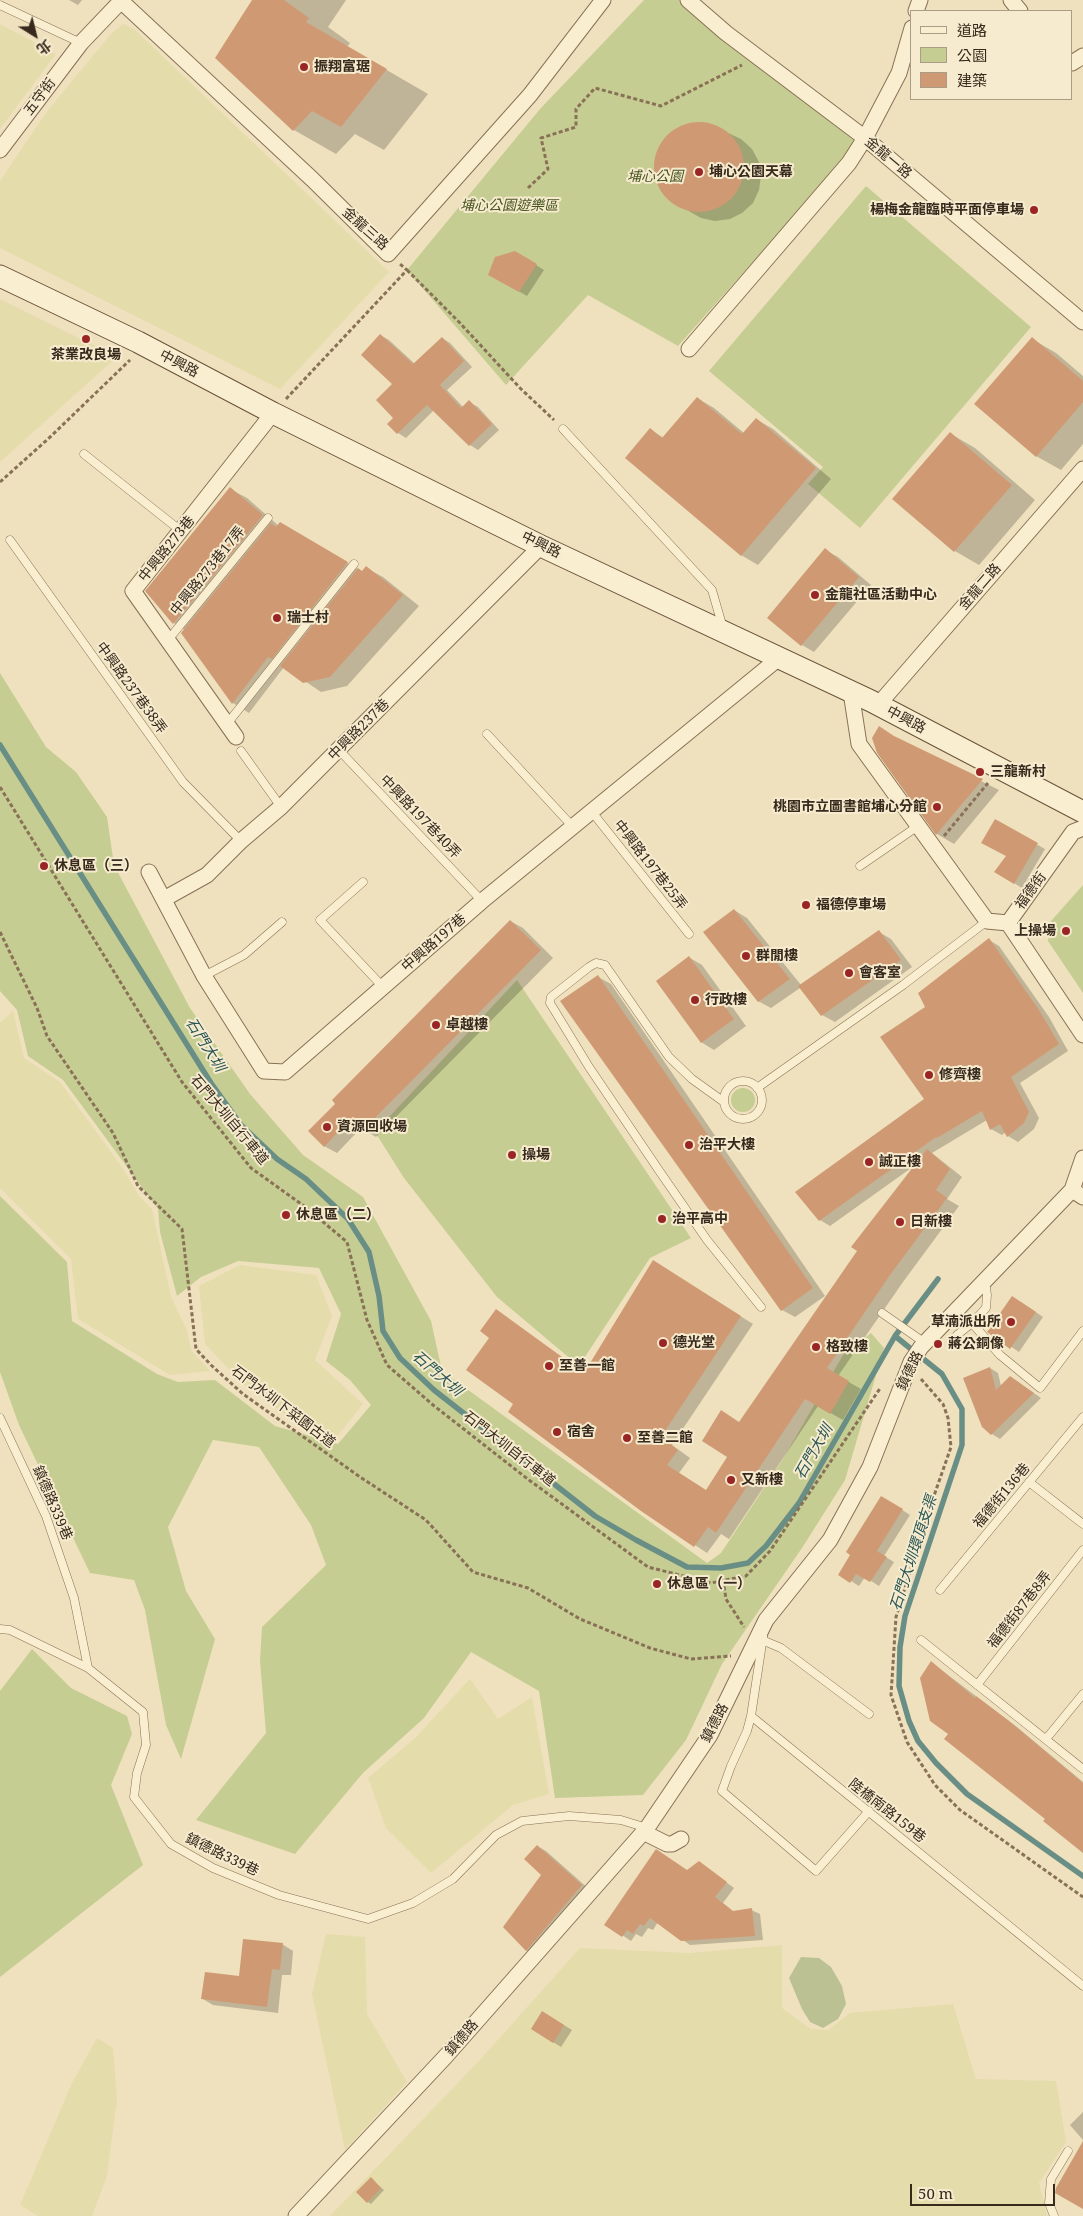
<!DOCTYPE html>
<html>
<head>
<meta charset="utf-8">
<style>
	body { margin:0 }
	#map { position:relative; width:1083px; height:2216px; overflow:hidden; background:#efe1be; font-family:"Noto Serif","Noto Sans TC",serif }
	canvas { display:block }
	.legend { position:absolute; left:910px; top:10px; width:162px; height:90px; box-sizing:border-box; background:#f6ebce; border:1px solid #aa9d87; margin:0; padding:6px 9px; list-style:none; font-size:15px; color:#37291c }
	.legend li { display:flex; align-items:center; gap:10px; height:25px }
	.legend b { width:25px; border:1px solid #aa9d87 }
	.north { position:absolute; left:10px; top:10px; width:50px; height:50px; -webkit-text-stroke:4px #f6ebce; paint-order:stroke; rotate:144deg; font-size:14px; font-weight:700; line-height:20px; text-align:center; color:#37291c }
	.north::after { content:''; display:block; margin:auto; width:18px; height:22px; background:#37291c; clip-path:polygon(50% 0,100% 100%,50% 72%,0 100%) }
	.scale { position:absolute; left:910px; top:2184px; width:145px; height:22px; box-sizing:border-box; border:2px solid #37291c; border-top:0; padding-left:6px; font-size:15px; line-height:18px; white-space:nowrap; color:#37291c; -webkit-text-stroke:4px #f6ebce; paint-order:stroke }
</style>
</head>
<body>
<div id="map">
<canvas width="1083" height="2216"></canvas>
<ul class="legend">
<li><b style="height:6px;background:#faeed1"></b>道路</li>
<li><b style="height:14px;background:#c6cd92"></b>公園</li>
<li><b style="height:14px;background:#cf9a73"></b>建築</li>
</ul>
<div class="north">北</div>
<div class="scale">50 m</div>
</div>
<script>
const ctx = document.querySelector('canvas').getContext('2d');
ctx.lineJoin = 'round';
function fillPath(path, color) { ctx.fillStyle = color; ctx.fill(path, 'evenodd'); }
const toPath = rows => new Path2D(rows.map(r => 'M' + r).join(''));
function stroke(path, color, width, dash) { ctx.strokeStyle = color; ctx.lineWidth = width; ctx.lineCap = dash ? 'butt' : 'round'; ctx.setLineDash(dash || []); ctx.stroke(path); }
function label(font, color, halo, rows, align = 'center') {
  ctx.font = font + ' "Noto Serif","Noto Sans TC",serif'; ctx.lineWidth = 4; ctx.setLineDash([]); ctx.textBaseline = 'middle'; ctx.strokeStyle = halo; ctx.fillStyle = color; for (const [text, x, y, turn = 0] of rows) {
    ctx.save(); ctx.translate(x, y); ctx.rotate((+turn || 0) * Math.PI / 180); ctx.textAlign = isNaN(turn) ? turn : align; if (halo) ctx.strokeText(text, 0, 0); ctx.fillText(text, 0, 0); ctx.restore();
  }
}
fillPath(toPath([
	[0,24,56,54,0,129],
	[123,24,134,29,389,272,280,389,0,248,0,181,45,114,110,35],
	[0,299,117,357,1,461,0,461],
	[13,1011,24,1058,60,1082,124,1170,139,1196,152,1209,171,1297,187,1330,191,1350,210,1371,170,1375,78,1319,71,1259,0,1188,0,1023],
	[240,1265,316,1275,332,1316,315,1360,363,1404,336,1438,304,1429,244,1385,205,1344,199,1286],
	[470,1679,498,1719,532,1697,549,1794,513,1805,431,1873,386,1828,368,1778,415,1738],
	[326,1934,365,1937,367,2014,407,2082,345,2150,312,1994],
	[782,1945,782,2008,811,2029,828,2030,850,2013,953,2004,976,2079,1056,2081,1066,2142,1039,2183,1047,2216,330,2216,478,2062,580,1948,689,1953],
	[97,2038,113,2048,117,2099,107,2176,92,2216,38,2216,20,2205,72,2083]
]), '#e5dcab');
fillPath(toPath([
	[644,0,688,0,858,144,678,346,588,295,506,385,407,270,540,109],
	[866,186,1031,327,860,528,808,484,823,467,709,371],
	[0,673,46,747,76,772,107,817,114,865,190,1008,250,1094,303,1155,363,1197,431,1321,442,1371,707,1563,721,1553,783,1459,843,1355,871,1333,884,1348,845,1480,802,1548,722,1664,686,1740,643,1795,555,1798,539,1691,471,1652,424,1718,363,1773,295,1854,196,1820,266,1733,260,1661,262,1627,326,1565,311,1525,259,1447,213,1440,168,1527,186,1591,215,1639,181,1759,166,1725,145,1610,134,1580,90,1573,19,1425,0,1372,0,1196,67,1262,72,1321,157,1374,178,1382,215,1380,275,1426,338,1444,371,1405,350,1380,326,1361,341,1314,319,1268,238,1261,201,1277,177,1296,160,1232,158,1209,63,1080,28,1056,17,1010,0,991],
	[1083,885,1083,993,1048,941,1051,921],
	[517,980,691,1238,650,1258,579,1366,497,1297,404,1178,375,1132],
	'731 1100a12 12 0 1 1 24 0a12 12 0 1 1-24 0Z',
	[32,1649,71,1688,127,1716,132,1734,111,1785,143,1865,0,1977,0,1691]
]), '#c6cd92');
fillPath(toPath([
	[801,1957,819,1958,831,1967,842,1986,846,2004,838,2019,823,2028,810,2022,802,2009,789,1978]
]), '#bbc192');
fillPath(toPath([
	[69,0,82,0,78,5],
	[253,0,346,0,328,27,350,43,347,47,428,94,384,150,355,134,336,154,294,130,216,58],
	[694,123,709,124,741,139,752,149,759,162,761,176,759,190,753,203,742,213,730,219,715,221,701,218,671,201,662,191,656,177,655,162,659,148,668,135,680,127],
	[515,252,544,270,527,296,489,274],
	[380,335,389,340,415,364,442,338,450,343,472,367,447,390,463,407,469,402,478,407,499,430,478,450,470,445,434,410,406,438,398,433,389,424,394,418,394,384],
	[1032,339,1056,353,1083,376,1083,444,1061,470,1036,456],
	[697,398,714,408,744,433,756,419,773,429,831,479,758,565,741,555,651,430,664,438],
	[951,434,975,448,1035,500,979,565,955,551],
	[230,489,247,498,279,526,280,524,363,572,366,568,383,577,419,606,347,686,321,692,284,667,249,713,233,703,185,630,174,623,147,591],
	[825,550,838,557,871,585,814,652,802,645,769,618],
	[901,741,999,790,954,844,937,834,878,752],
	[995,821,1045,849,1022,888,996,872,1007,856],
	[734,910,747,918,801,985,879,932,891,939,912,967,835,1022,822,1015,800,988,771,1008,758,1001],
	[510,921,523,928,553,958,376,1137,361,1128,337,1153,324,1146],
	[989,940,999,946,1049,1017,1068,1051,1020,1083,1039,1118,1034,1129,1018,1142,1008,1136,1006,1132,1002,1135,991,1129,987,1120,932,1153,962,1177,947,1199,959,1206,903,1282,838,1376,861,1389,843,1420,818,1406,729,1539,721,1534,707,1553,642,1510,515,1404,491,1338,496,1311,586,1374,666,1269,753,1324,672,1445,690,1458,679,1473,706,1491,729,1457,740,1423,859,1251,914,1166,830,1226,820,1220,925,1100,926,1008],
	[690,958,702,965,746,1026,714,1050,701,1042],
	[598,977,611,984,825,1296,795,1317,782,1310],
	[1021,1302,1043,1317,1019,1352,989,1332],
	[990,1368,998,1373,1001,1386,1010,1377,1041,1398,1000,1439,992,1434],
	[890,1502,910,1515,884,1556,894,1562,879,1586,865,1577,859,1586,840,1574],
	[932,1663,1017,1727,1083,1782,1083,1852,950,1734],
	[537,1846,546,1851,590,1890,534,1955,526,1950,505,1927,543,1875],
	[707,1868,734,1888,723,1903,734,1912,751,1910,760,1914,763,1940,690,1945,658,1922,653,1930,648,1928,642,1937,636,1934,631,1941,606,1924,687,1871],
	[282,1944,293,1951,291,1975,282,1975,278,2013,213,2005,203,1999,240,1978],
	[543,2012,572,2030,561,2047,553,2042],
	[1083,2112,1083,2140,1070,2125],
	[371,2179,384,2190,371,2204,368,2202]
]), '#0003');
stroke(toPath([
	[0,745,211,1083,241,1125,277,1159,306,1179,348,1219,369,1252,379,1296,383,1331,400,1358,434,1390,595,1516,636,1540,687,1567,721,1568,748,1563,766,1546,799,1503,895,1336,938,1279],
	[895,1336,942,1374,962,1409,962,1445,905,1616,900,1647,899,1686,909,1721,918,1741,936,1763,967,1794,1083,1876]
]), '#698e85', 5.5);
fillPath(toPath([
	[252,0,284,0,309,18,306,22,387,69,341,127,312,111,293,131,215,58],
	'654 167a45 45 0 1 1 90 0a45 45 0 1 1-90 0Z',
	[515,251,537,264,519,292,488,275,495,257],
	[380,334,413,364,442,337,464,361,440,385,461,408,469,400,492,424,469,446,427,405,397,434,387,424,393,418,376,400,392,384,361,355],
	[1032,337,1083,381,1083,402,1036,457,974,404],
	[697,397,742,434,756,418,816,468,741,556,625,458,650,428,662,438],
	[950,432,1012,485,954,552,892,499],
	[230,487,263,515,173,624,145,591],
	[280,522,348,562,272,659,268,657,232,704,181,633,271,523,276,527],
	[825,548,859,577,801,646,767,618],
	[366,566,403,595,330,677,303,683,280,666,358,568,362,571],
	[879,726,894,736,983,779,936,835,877,753,872,738],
	[995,819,1038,843,1014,884,994,872,1006,856,981,843],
	[734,909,790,979,758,1002,703,932],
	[510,920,541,950,362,1131,350,1119,324,1147,308,1131,335,1104,332,1100],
	[879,930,901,960,821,1016,798,986],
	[989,938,1039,1010,1059,1044,1011,1077,1029,1112,1024,1123,1007,1137,1000,1124,990,1130,982,1111,937,1138,936,1137,819,1221,795,1192,924,1099,880,1037,925,1007,918,993],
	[689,956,734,1019,701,1043,656,981],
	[598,975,813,1288,781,1311,560,1001],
	[927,1149,950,1169,936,1190,947,1198,890,1275,827,1368,849,1381,830,1414,805,1399,716,1533,708,1527,694,1547,641,1511,508,1412,513,1404,466,1370,489,1338,480,1331,496,1309,584,1373,653,1260,741,1316,661,1437,678,1450,667,1465,706,1490,727,1457,702,1441,721,1410,739,1422,857,1251,851,1247],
	[1012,1296,1036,1312,1010,1349,987,1332],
	[990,1367,996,1390,1010,1376,1034,1393,991,1435,982,1427,963,1378],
	[881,1496,903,1509,877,1551,887,1557,870,1582,856,1574,850,1583,838,1575,850,1555,846,1552],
	[931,1661,975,1698,976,1696,1009,1721,1083,1783,1083,1853,1043,1821,1045,1819,944,1739,948,1734,930,1721,920,1678],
	[537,1845,582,1885,526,1951,503,1927,541,1875,524,1859],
	[656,1849,687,1870,699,1861,727,1882,715,1897,733,1911,752,1908,755,1936,681,1941,650,1918,644,1926,640,1924,633,1934,627,1930,622,1937,604,1925],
	[243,1939,283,1943,280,1970,272,1969,267,2007,201,1999,205,1972,239,1976],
	[542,2011,564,2025,553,2043,531,2029],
	[1083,2141,1083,2209,1055,2193,1056,2188],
	[371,2177,381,2188,367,2203,356,2192]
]), '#cf9a73');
const lane = toPath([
	[0,5,81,43],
	[563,429,712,590,723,628],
	[84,454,181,531],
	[10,540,183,782,241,841],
	[168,640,268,518],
	[227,724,354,564],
	[487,734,573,827],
	[339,750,482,901],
	[241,751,281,807],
	[592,812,689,934],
	[860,866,918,826],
	[363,882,320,920,383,987],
	[204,976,244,955,282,922],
	'724 1100a19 19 0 1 1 38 0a19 19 0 1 1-38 0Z',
	[757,1088,903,985,987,921],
	[724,1102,692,1079,669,1057,605,965,596,963,589,967,551,997,550,1003,589,1067,658,1169,707,1240,761,1307],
	[985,1281,987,1295,986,1308,972,1323,1000,1355,1040,1388,1083,1331],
	[882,1313,925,1343],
	[957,1335,972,1323],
	[0,1418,46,1516,74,1598,88,1668,143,1712,146,1745,137,1773,134,1797,171,1844,213,1868,279,1895,368,1919,413,1903,453,1879,496,1835,522,1821,569,1816,621,1820,647,1828],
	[1029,1482,1083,1524],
	[940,1590,1083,1417],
	[0,1629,10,1630,88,1668],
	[763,1637,751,1716,1083,1986],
	[762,1640,781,1648,869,1714],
	[921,1640,1083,1769],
	[977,1685,1083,1550],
	[751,1716,747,1731,731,1766,722,1791,816,1871,869,1811],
	[1046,1739,1083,1694],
	[1054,2216,1049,2203,1051,2179,1068,2151]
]);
const street = toPath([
	[688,0,726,33,865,138,1083,322],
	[1011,0,1020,11],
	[121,1,312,179,388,254,530,95,603,0],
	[916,11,920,0],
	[1072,63,1083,56],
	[0,150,81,43,122,0],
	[689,349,849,163,865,138,899,73,912,28],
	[851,692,859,744,987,921,1008,923],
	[878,705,1083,469],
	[236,737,133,591,273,413],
	[1083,828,1073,832,1008,923,1083,1035],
	[149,872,204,976,264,1071,285,1072,482,901,779,658],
	[164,899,207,875,241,841,281,807,541,546],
	[1083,1158,1072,1190,1083,1197],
	[643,1832,667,1844,672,1844,681,1839],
	[296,2216,446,2056,647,1828,710,1735,766,1620,830,1540,870,1467,911,1362,921,1347,1072,1190]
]);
const secondary = toPath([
	[0,276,138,342,273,413,541,546,871,701,1083,812]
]);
stroke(lane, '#887156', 9);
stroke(street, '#887156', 17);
stroke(secondary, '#69523a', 23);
stroke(toPath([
	[528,188,548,169,541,138,576,127,576,109,595,88,661,106,742,65],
	[407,270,460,323,520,388,554,420],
	[286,399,407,270,400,264],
	[0,482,48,439,130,360],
	[0,787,182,1082,251,1168,304,1206,347,1242,367,1320,387,1365,433,1405,529,1480,648,1567,711,1583,746,1576,770,1551,881,1387],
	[944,836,988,783],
	[0,932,37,1008,47,1036,113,1133,138,1186,182,1229,196,1349,211,1365,243,1394,360,1477,426,1520,473,1572,528,1588,580,1619,650,1648,691,1659,731,1656],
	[921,1379,943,1404,948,1418,951,1447,928,1513,896,1617,891,1695,907,1742,935,1785,960,1810,1083,1897],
	[723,1580,726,1599,744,1627]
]), '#887156', 3, [4, 2.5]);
stroke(lane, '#faeed1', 8);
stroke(street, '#faeed1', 15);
stroke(secondary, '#faeed1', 21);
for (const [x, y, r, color] of [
	[304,67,5,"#992525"],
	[699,172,5,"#992525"],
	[1034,210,5,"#992525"],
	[86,339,5,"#992525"],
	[815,595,5,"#992525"],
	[277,618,5,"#992525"],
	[980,772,5,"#992525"],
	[937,807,5,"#992525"],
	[44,866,5,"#992525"],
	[806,905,5,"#992525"],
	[1066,931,5,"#992525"],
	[746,956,5,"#992525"],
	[849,973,5,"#992525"],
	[695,1000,5,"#992525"],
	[436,1025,5,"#992525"],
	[929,1075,5,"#992525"],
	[327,1127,5,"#992525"],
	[689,1145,5,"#992525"],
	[512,1155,5,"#992525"],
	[869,1162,5,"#992525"],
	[286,1215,5,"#992525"],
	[662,1219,5,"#992525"],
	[900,1222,5,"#992525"],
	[1011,1322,5,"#992525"],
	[663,1343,5,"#992525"],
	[938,1344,5,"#992525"],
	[816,1347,5,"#992525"],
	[549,1366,5,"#992525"],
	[557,1432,5,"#992525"],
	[627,1438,5,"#992525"],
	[731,1480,5,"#992525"],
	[657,1584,5,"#992525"]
]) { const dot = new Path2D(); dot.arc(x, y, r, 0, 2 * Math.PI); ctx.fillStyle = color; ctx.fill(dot); stroke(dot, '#f6ebce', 2); }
label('bold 14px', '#37291c', '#f6ebce', [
	["振翔富琚",314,67],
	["埔心公園天幕",709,172],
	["楊梅金龍臨時平面停車場",1024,210,"right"],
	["茶業改良場",86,355,"center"],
	["金龍社區活動中心",825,595],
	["瑞士村",287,618],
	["三龍新村",990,772],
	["桃園市立圖書館埔心分館",927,807,"right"],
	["休息區（三）",54,866],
	["福德停車場",816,905],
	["上操場",1056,931,"right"],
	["群閒樓",756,956],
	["會客室",859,973],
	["行政樓",705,1000],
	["卓越樓",446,1025],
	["修齊樓",939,1075],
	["資源回收場",337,1127],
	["治平大樓",699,1145],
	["操場",522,1155],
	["誠正樓",879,1162],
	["休息區（二）",296,1215],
	["治平高中",672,1219],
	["日新樓",910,1222],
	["草湳派出所",1001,1322,"right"],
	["德光堂",673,1343],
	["蔣公銅像",948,1344],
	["格致樓",826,1347],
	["至善一館",559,1366],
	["宿舍",567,1432],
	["至善二館",637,1438],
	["又新樓",741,1480],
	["休息區（一）",667,1584]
], 'left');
label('14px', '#37291c', '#f6ebce', [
	["五守街",40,97,-53],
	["金龍一路",888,158,40],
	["金龍三路",365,229,42],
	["中興路",179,364,28],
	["中興路",541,545,26],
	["中興路273巷",167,549,-51],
	["中興路273巷17弄",208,571,-51],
	["金龍二路",980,587,-49],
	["中興路237巷38弄",131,688,54],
	["中興路",906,720,28],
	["中興路237巷",359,730,-45],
	["中興路197巷40弄",420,817,46],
	["中興路197巷25弄",650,865,52],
	["福德街",1031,891,-54],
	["中興路197巷",434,943,-41],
	["石門大圳自行車道",229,1120,50],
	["鎮德路",910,1371,-64],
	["石門水圳下菜園古道",283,1407,37],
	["石門大圳自行車道",509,1449,38],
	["福德街136巷",1002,1496,-50],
	["鎮德路339巷",52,1503,67],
	["福德街87巷8弄",1020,1610,-52],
	["鎮德路",715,1723,-62],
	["陸橋南路159巷",887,1811,38],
	["鎮德路339巷",222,1855,26],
	["鎮德路",462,2038,-49]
]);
label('italic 14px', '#475421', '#f6ebce', [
	["埔心公園",655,177],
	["埔心公園遊樂區",509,206]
]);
label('italic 15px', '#2a5755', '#f6ebce', [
	["石門大圳",205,1045,58],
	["石門大圳",437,1374,41],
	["石門大圳",814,1452,-60],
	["石門大圳環頂支渠",914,1553,-72]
]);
</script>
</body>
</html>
